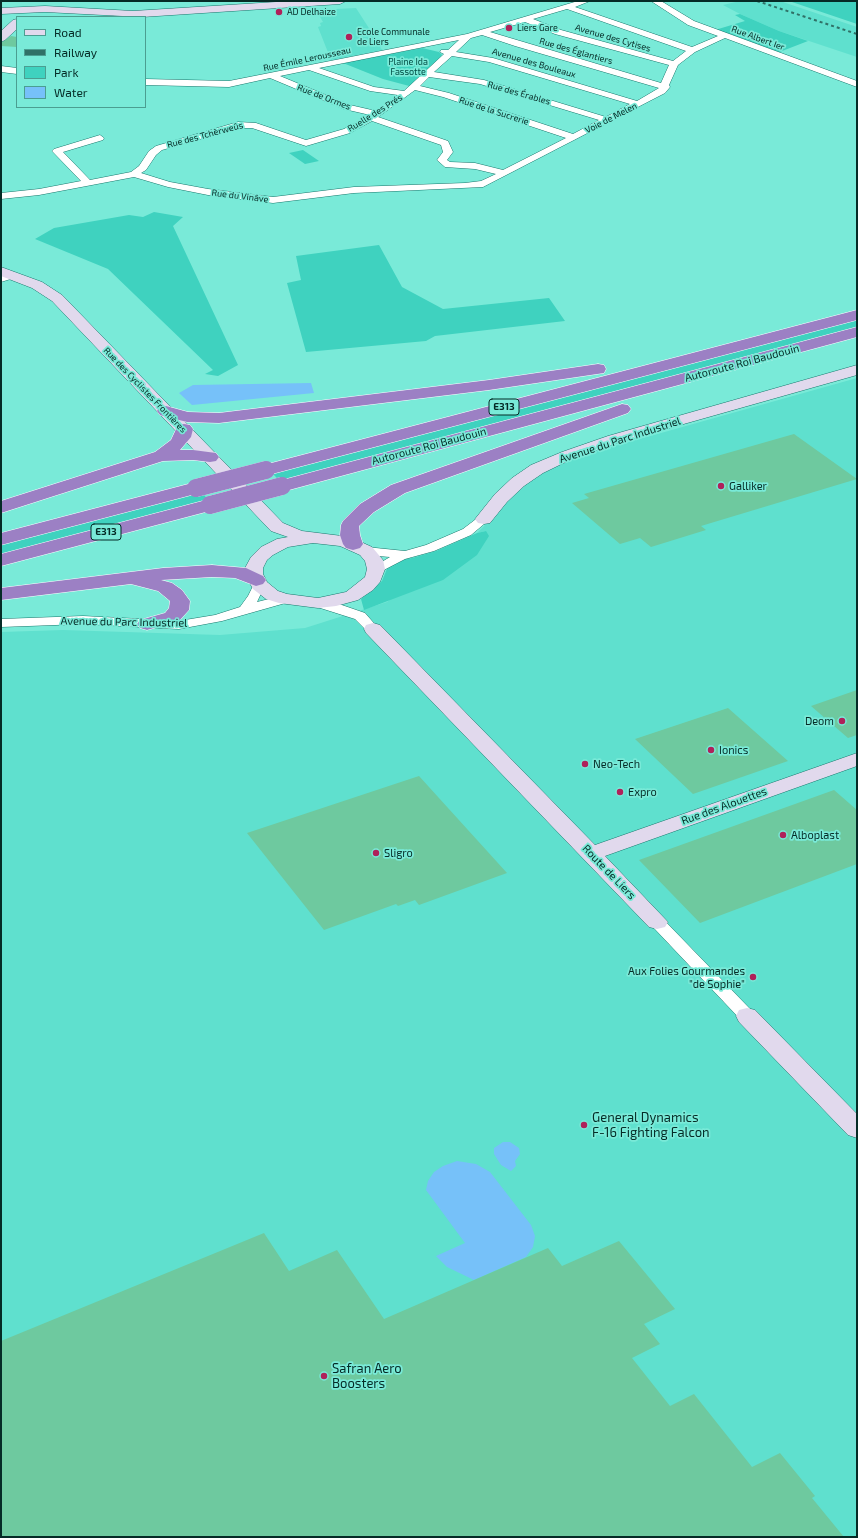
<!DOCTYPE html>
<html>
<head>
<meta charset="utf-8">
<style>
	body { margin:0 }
	#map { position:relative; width:858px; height:1538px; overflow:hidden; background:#79ead8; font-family:"Exo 2",sans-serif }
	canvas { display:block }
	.frame { position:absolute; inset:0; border:2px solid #052b26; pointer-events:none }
	.legend { position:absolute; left:16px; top:16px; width:130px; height:92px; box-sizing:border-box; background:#79ead8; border:1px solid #4b9e91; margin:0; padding:5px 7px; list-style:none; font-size:12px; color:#052b26 }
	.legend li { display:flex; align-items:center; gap:8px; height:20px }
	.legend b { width:20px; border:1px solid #4b9e91 }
</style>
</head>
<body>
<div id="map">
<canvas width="858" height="1538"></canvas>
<div class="frame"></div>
<ul class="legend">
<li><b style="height:5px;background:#e1d9ed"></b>Road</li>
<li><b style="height:5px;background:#307167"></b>Railway</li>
<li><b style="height:11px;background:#3fd2bf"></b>Park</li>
<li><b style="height:11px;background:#76c1f9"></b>Water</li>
</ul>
</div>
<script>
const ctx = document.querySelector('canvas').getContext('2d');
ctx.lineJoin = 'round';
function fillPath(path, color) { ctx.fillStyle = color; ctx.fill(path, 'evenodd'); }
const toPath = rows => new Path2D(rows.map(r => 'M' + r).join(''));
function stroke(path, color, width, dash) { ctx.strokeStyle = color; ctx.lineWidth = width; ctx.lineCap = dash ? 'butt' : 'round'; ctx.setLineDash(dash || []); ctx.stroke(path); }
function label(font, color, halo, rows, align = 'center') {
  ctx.font = font + ' "Exo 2",sans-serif'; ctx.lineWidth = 3.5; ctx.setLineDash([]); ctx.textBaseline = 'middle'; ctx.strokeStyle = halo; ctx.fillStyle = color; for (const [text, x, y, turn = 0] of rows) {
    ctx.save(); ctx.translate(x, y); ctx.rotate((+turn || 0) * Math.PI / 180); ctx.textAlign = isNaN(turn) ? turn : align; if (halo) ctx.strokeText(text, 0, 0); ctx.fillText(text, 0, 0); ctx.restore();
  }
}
fillPath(toPath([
	[740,1,780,1,857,27,857,57,779,31,740,14,723,5],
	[356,8,381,47,380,48,383,50,331,60,318,27,321,26,320,23,323,22,316,10],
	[857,378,857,1537,1,1537,1,632,63,630,220,635,305,628,387,602,486,531,477,533,491,519,506,498,539,472,579,456]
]), '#5fe0ce');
fillPath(toPath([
	[789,1,857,1,857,24],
	[740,14,779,31,808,41,777,53,715,30,745,21,735,15],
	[422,48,439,52,442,55,413,87,383,79,343,63],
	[303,150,319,161,305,164,289,153],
	[154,212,183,217,173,226,238,365,218,376,205,374,213,370,108,269,35,239,54,228,129,215,143,217],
	[379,245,402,287,443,309,549,298,565,321,435,336,426,341,306,352,287,283,301,280,296,256],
	[857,318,857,328,280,481,271,472],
	[200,490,209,501,1,555,1,543],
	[486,531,489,536,477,555,443,580,364,610,361,599,382,581,388,566,400,559,412,558,436,551,477,533]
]), '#3fd2bf');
fillPath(toPath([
	[311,383,314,393,192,405,179,393,193,385],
	[503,1142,510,1142,519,1148,520,1154,515,1161,516,1166,511,1171,501,1165,494,1154,494,1148],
	[457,1161,476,1164,490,1172,531,1225,535,1236,533,1247,526,1257,474,1280,447,1267,436,1256,465,1243,426,1190,428,1181,434,1172,443,1166]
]), '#76c1f9');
fillPath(toPath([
	[11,36,17,37,17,47,1,46,1,43],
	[794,434,857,479,701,526,706,530,651,547,640,538,620,544,572,503,589,498,584,494],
	[857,690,857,735,848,738,811,706],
	[728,708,788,761,693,794,635,739],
	[419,776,507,873,419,905,415,900,398,906,396,904,324,930,247,833],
	[834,790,857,810,857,864,700,923,639,860],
	[264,1233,289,1271,337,1250,384,1319,548,1248,562,1266,619,1241,675,1309,644,1324,660,1344,632,1358,670,1406,694,1394,752,1467,780,1453,815,1496,812,1498,844,1537,1,1537,1,1341]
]), '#6ec99f');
const street = toPath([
	[578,1,590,1,575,7,692,47,718,36,688,25,651,1,661,1,694,21,857,81,857,87,725,38,695,52,678,65,669,85,670,87,665,93,483,187,354,193,273,203,208,195,168,187,134,177,39,195,1,199,1,193,39,189,81,181,52,151,54,149,100,135,104,138,103,140,63,152,90,180,131,172,139,166,149,151,156,146,238,122,256,123,306,140,344,129,370,115,344,109,270,78,229,87,145,85,145,79,229,81,467,34,578,1],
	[567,9,686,51,673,61,561,30,533,19,567,9],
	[525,22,555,34,669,65,661,83,490,32,525,22],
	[482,35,515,46,659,88,637,101,493,58,456,52,471,38,482,35],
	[459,40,448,50,441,50,440,52,444,54,404,91,374,87,319,68,459,40],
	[452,56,489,62,630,104,606,117,484,80,434,72,452,56],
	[309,70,370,91,398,95,376,111,350,105,280,76,309,70],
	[429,77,480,84,599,120,573,134,449,93,420,86,429,77],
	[415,90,443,97,566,138,503,170,475,163,450,162,447,160,453,152,448,141,378,117,415,90],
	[372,121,441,145,443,152,437,160,445,167,475,169,496,174,481,181,465,183,354,187,273,197,208,189,170,182,141,173,146,170,156,155,162,150,238,128,252,128,306,146,350,133,372,121],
	[1,66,17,68,17,74,1,72,1,66],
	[13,272,18,275,17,277,1,282,1,276,13,272],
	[484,515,490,519,471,535,434,551,405,559,380,572,372,572,370,569,390,557,366,555,360,551,366,547,405,551,426,545,463,529,480,516,484,515],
	[259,581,265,585,257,602,285,595,291,599,289,602,222,621,179,629,83,624,1,627,1,619,83,616,179,621,215,615,240,607,248,596,255,582,259,581],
	[318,599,336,603,365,613,379,629,373,633,368,632,355,619,314,606,312,603,318,599],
	[657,917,662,918,753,1012,755,1016,753,1020,747,1021,741,1020,652,926,649,922,652,918,657,917]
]);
const secondary = toPath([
	[292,1,346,1,340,4,142,17,45,12,1,14,1,8,45,6,133,11,292,1],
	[17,19,17,29,5,40,1,42,1,31,13,20,17,19],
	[1,267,42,282,62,295,283,523,302,531,350,537,372,547,383,560,385,569,380,582,373,590,358,600,336,606,318,608,279,603,266,599,253,589,245,574,245,568,251,557,261,547,277,539,288,537,271,531,52,301,32,288,1,276,1,267],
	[313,543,340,546,360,555,365,561,367,569,365,577,346,592,318,598,287,594,278,591,267,582,263,574,263,568,267,560,273,555,288,547,313,543],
	[857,365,857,375,620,442,574,458,543,473,524,486,507,502,490,523,484,524,478,523,475,519,495,494,512,478,531,465,562,452,608,436,857,365],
	[373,623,380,625,595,845,857,753,857,766,605,856,668,922,665,927,657,929,649,927,366,633,364,629,366,625,373,623],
	[747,1008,755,1010,857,1114,857,1138,848,1135,739,1022,736,1016,739,1010,747,1008]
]);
const highway = toPath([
	[857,310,857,320,272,474,266,475,260,474,257,470,260,466,857,310],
	[857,327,857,337,289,490,282,492,275,490,273,486,275,482,857,327],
	[598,364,604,365,606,369,604,373,489,390,219,423,187,422,160,415,157,411,160,407,166,406,188,412,219,413,489,380,598,364],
	[622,404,628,405,631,409,628,413,405,493,374,512,359,526,360,535,363,544,360,548,353,550,346,548,343,544,340,535,341,525,343,521,360,504,391,485,622,404],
	[184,424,190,425,193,429,191,437,180,450,193,450,216,453,219,457,216,461,210,462,193,460,163,461,1,513,1,501,155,452,171,440,178,425,184,424],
	[196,482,203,484,205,488,203,492,1,545,1,533,196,482],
	[210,499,217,501,219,505,217,509,1,566,1,554,210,499],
	[212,565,246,568,263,576,266,580,263,584,256,586,235,578,212,577,161,580,172,583,182,590,190,601,189,610,179,621,147,630,140,628,137,624,140,620,165,613,169,608,170,601,158,591,131,584,1,600,1,588,163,568,212,565]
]);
stroke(street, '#18776c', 1);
stroke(secondary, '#18776c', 1);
stroke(highway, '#fff', 1);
fillPath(street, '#fff');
fillPath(secondary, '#e1d9ed');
fillPath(highway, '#9c80c4');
stroke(toPath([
	[757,1,857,34]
]), '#307167', 2, [3, 3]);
const highwayBridge = toPath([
	[196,488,266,470],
	[210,505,282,486]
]);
stroke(highwayBridge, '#fff', 18, []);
stroke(highwayBridge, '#9c80c4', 18);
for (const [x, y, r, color] of [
	[279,12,4,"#af215a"],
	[509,28,4,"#af215a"],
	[349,37,4,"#af215a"],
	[721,486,4,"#af215a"],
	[842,721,4,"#af215a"],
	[711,750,4,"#af215a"],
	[585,764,4,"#af215a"],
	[620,792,4,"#af215a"],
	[783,835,4,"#af215a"],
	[376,853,4,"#af215a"],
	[753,977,4,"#af215a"],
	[584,1125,4,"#af215a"],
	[324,1376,4,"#af215a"]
]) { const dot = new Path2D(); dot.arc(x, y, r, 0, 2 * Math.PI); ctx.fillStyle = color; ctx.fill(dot); stroke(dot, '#79ead8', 1.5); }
label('9px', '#052b26', '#79ead8', [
	["AD Delhaize",287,12],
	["Liers Gare",517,28],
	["Ecole Communale",357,32],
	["de Liers",357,42]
], 'left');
label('9px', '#052b26', '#79ead8', [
	["Avenue des Cytises",613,38,16],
	["Rue Albert Ier",758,38,20],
	["Rue des Églantiers",576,51,16],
	["Rue Émile Lerousseau",307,59,-12],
	["Avenue des Bouleaux",534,63,16],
	["Rue des Érables",519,93,16],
	["Rue de Ormes",324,97,21],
	["Rue de la Sucrerie",494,111,18],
	["Ruelle des Prés",375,113,-32],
	["Voie de Melen",611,118,-27],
	["Rue des Tchèrweûs",205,135,-15],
	["Rue du Vinâve",240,196,7],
	["Rue des Cyclistes Frontières",145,390,46]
]);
label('9px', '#024e46', '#79ead8', [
	["Plaine Ida",408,62],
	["Fassotte",408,72]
]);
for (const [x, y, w] of [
	[504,407,30],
	[106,532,30]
]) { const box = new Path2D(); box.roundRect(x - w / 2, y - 8, w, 16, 3); ctx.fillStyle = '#79ead8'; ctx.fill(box); stroke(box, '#052b26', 1); }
label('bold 10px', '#052b26', null, [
	["E313",504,407],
	["E313",106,532]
]);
label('11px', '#052b26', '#79ead8', [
	["Autoroute Roi Baudouin",742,363,-15],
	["Avenue du Parc Industriel",620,440,-18],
	["Autoroute Roi Baudouin",429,446,-15],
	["Avenue du Parc Industriel",124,622,1],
	["Rue des Alouettes",724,806,-20],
	["Route de Liers",609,872,46]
]);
label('11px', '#052b26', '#79ead8', [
	["Galliker",729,486],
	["Deom",834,721,"right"],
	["Ionics",719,750],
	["Neo-Tech",593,764],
	["Expro",628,792],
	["Alboplast",791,835],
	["Sligro",384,853],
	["Aux Folies Gourmandes",745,971,"right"],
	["\"de Sophie\"",745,984,"right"]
], 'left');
label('13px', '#052b26', '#79ead8', [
	["General Dynamics",592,1118],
	["F-16 Fighting Falcon",592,1133],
	["Safran Aero",332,1369],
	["Boosters",332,1384]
], 'left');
</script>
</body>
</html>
